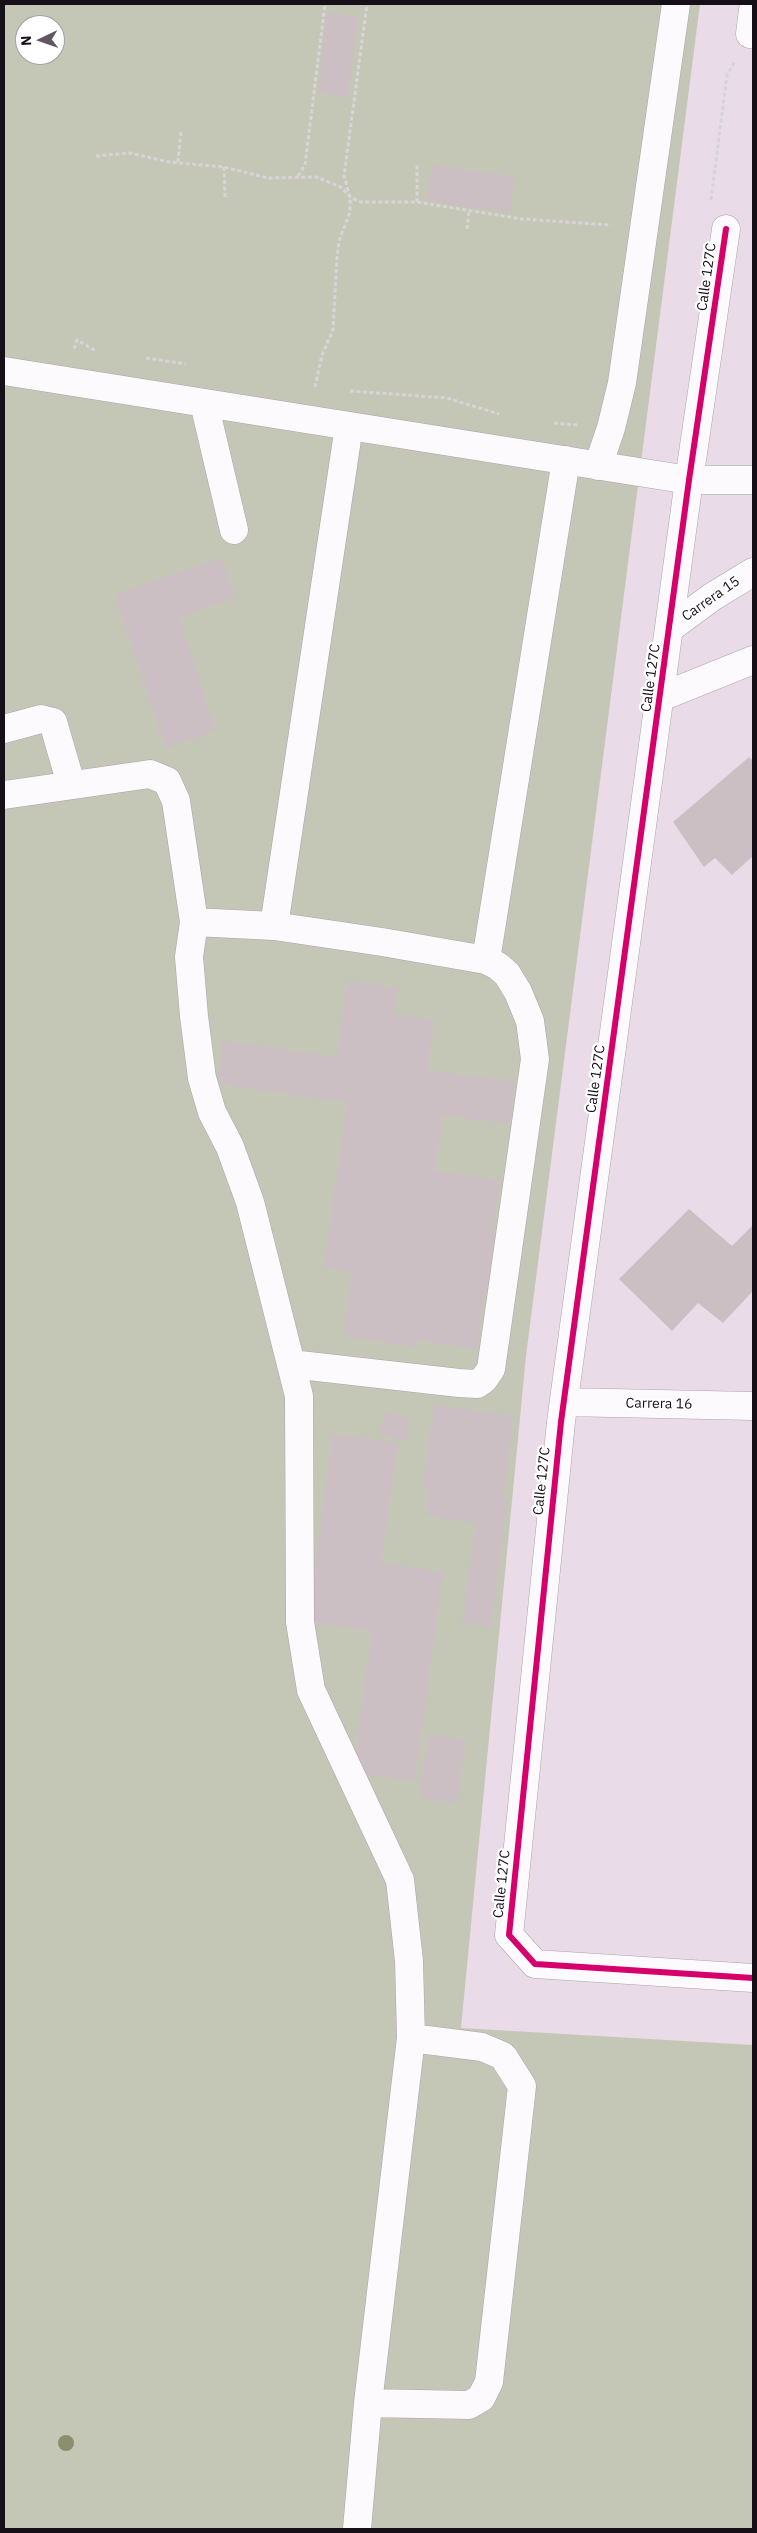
<!DOCTYPE html>
<html>
<head>
<meta charset="utf-8">
<style>
	body { margin:0 }
	#map { position:relative; width:757px; height:2533px; overflow:hidden; background:#e9dce8; font-family:"IBM Plex Sans",sans-serif }
	canvas { display:block }
	.frame { position:absolute; inset:0; border:5px solid #170f17; pointer-events:none }
	.north { position:absolute; left:15px; top:15px; width:50px; height:50px; box-sizing:border-box; background:#fff; border:1px solid #a29fa2; border-radius:50%; rotate:267deg; font-size:14px; font-weight:700; line-height:20px; text-align:center; color:#170f17 }
	.north::after { content:''; display:block; margin:auto; width:18px; height:22px; background:#605760; clip-path:polygon(50% 0,100% 100%,50% 72%,0 100%) }
</style>
</head>
<body>
<div id="map">
<canvas width="757" height="2533"></canvas>
<div class="frame"></div>
<div class="north">N</div>
</div>
<script>
const ctx = document.querySelector('canvas').getContext('2d');
ctx.lineJoin = 'round';
function fillPath(path, color) { ctx.fillStyle = color; ctx.fill(path, 'evenodd'); }
const toPath = rows => new Path2D(rows.map(r => 'M' + r).join(''));
function stroke(path, color, width, dash) { ctx.strokeStyle = color; ctx.lineWidth = width; ctx.lineCap = dash ? 'butt' : 'round'; ctx.setLineDash(dash || []); ctx.stroke(path); }
function label(font, color, halo, rows, align = 'center') {
  ctx.font = font + ' "IBM Plex Sans",sans-serif'; ctx.lineWidth = 4.5; ctx.setLineDash([]); ctx.textBaseline = 'middle'; ctx.strokeStyle = halo; ctx.fillStyle = color; for (const [text, x, y, turn = 0] of rows) {
    ctx.save(); ctx.translate(x, y); ctx.rotate((+turn || 0) * Math.PI / 180); ctx.textAlign = isNaN(turn) ? turn : align; if (halo) ctx.strokeText(text, 0, 0); ctx.fillText(text, 0, 0); ctx.restore();
  }
}
fillPath(toPath([
	[4,4,700,4,526,1356,461,2028,753,2045,753,2529,4,2529],
	[25,25,55,25,55,55,25,55]
]), '#c5c7b6');
fillPath(toPath([
	[327,13,358,17,348,97,318,93],
	[432,165,515,177,510,212,427,201],
	[222,558,235,598,179,617,216,731,166,748,115,594],
	[749,757,753,761,753,856,732,875,715,858,704,867,673,822],
	[347,981,397,988,394,1014,434,1019,428,1070,515,1082,509,1124,443,1115,435,1171,500,1180,493,1231,496,1232,489,1291,485,1291,477,1349,418,1340,417,1347,343,1336,352,1272,324,1268,347,1102,216,1084,222,1041,337,1057],
	[689,1209,732,1246,753,1225,753,1294,752,1292,723,1323,698,1303,672,1331,619,1279],
	[434,1405,514,1416,503,1499,508,1500,491,1627,462,1623,476,1523,425,1516,429,1489,423,1488],
	[384,1413,409,1416,406,1440,381,1437],
	[333,1434,398,1443,381,1563,443,1572,415,1781,353,1772,372,1631,307,1622],
	[428,1734,466,1739,457,1803,420,1798]
]), '#cbbfc4');
const minor = toPath([
	[750,34,753,10],
	[726,229,689,480,561,1422,509,1935,535,1964,753,1978],
	[4,371,689,480,753,480],
	[204,403,234,530],
	[598,466,611,428,622,383,676,4],
	[670,628,712,597,753,572],
	[661,697,753,660],
	[4,729,41,719,53,722,71,784],
	[4,795,150,774,167,781,176,801,194,922,189,957,194,1016,202,1078,212,1112,230,1147,250,1202,299,1396,300,1622,311,1690,400,1880,409,1961,411,2038,368,2403,357,2529],
	[194,922,274,926,382,942,486,960,498,966,507,974,518,992,530,1021,535,1059,493,1355,491,1369,484,1379,477,1384,459,1383,291,1364],
	[274,926,349,426],
	[486,960,566,460],
	[564,1402,753,1406],
	[368,2403,469,2405,481,2398,489,2382,522,2086,503,2056,482,2047,411,2038]
]);
stroke(minor, '#aca2ab', 29);
stroke(toPath([
	[96,156,130,153,169,162,224,167,268,178,316,177,341,187,350,197,361,202,417,202,522,219,611,225],
	[178,162,181,131],
	[224,167,225,197],
	[298,176,305,165,325,4],
	[711,200,727,75,735,61],
	[417,202,417,163],
	[467,229,469,210],
	[74,349,77,340,96,351],
	[146,358,186,364],
	[315,387,322,355,333,330,337,257,339,241,350,212,350,197,344,176,367,4],
	[350,391,447,398,499,414],
	[554,423,578,425]
]), '#d7d3d6', 3, [4, 2.5]);
stroke(minor, '#fcfafc', 28);
stroke(toPath([
	[726,229,689,480,561,1422,509,1935,535,1964,753,1978]
]), '#d6006c', 6);
ctx.fillStyle = '#8b8f6e';
for (const [x, y] of [
	[66,2443]
]) { ctx.beginPath(); ctx.arc(x, y, 8, 0, 2 * Math.PI); ctx.fill(); }
label('14px', '#170f17', '#fff', [
	["Calle 127C",707,277,-82],
	["Carrera 15",711,599,-35],
	["Calle 127C",651,678,-82],
	["Calle 127C",596,1079,-82],
	["Carrera 16",659,1404,1],
	["Calle 127C",542,1481,-84],
	["Calle 127C",502,1884,-84]
]);
</script>
</body>
</html>
